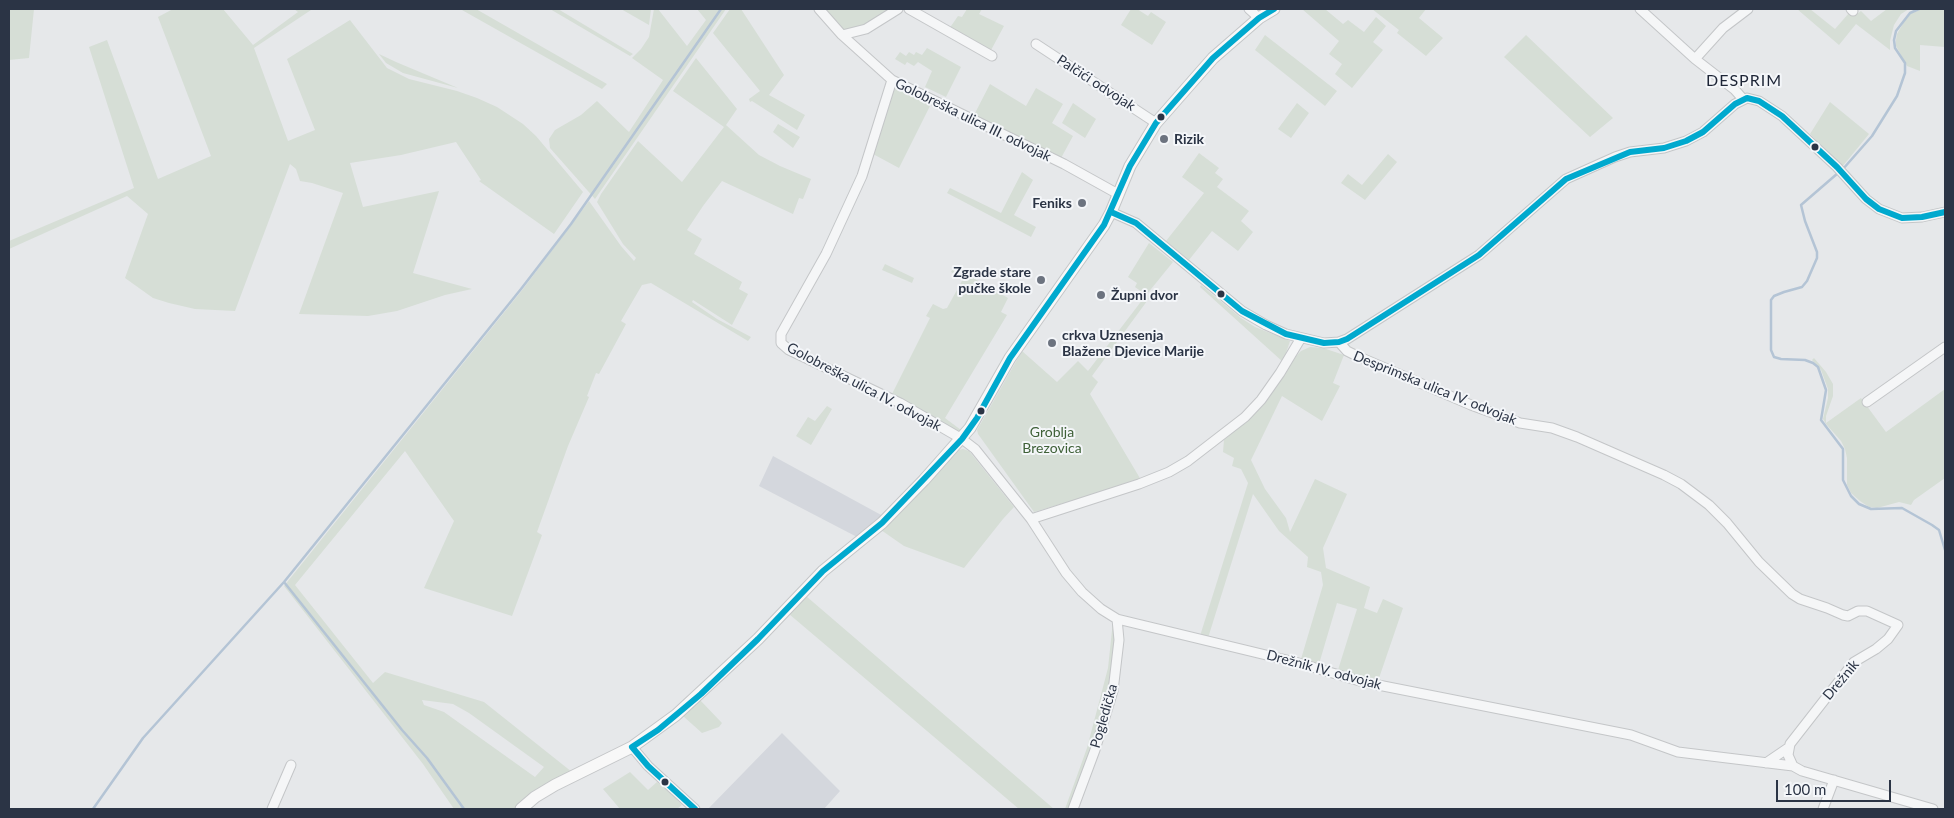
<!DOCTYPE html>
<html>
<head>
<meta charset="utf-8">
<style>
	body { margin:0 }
	#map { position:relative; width:1954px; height:818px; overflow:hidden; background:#e6e8ea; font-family:Lato,sans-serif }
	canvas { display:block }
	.frame { position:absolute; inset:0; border:10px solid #2b3445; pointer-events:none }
	.scale { position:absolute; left:1776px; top:780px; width:115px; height:22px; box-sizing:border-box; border:2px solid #2b3445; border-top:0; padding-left:6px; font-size:15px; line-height:18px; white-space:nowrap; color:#2b3445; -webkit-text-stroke:4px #f4f6f9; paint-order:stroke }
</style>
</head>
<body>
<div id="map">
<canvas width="1954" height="818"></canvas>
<div class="frame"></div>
<div class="scale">100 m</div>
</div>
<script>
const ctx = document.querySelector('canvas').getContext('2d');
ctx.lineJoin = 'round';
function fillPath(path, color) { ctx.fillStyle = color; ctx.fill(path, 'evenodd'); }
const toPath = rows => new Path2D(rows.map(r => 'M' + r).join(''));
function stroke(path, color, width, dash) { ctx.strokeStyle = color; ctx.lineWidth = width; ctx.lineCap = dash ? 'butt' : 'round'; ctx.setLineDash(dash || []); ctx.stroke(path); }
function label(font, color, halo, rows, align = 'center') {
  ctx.font = font + ' Lato,sans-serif'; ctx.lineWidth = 4; ctx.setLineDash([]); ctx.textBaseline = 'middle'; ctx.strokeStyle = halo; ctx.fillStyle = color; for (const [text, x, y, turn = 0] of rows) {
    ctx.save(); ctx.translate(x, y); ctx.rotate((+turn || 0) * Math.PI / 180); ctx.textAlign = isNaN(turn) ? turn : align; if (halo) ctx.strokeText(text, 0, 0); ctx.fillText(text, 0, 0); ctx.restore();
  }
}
fillPath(toPath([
	[773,456,883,516,859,538,759,486],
	[782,733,840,791,824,809,708,809]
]), '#d4d7dd');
fillPath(toPath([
	[9,9,34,9,29,58,9,60],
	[173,9,223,9,253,45,298,12,294,9,311,10,254,48,288,141,315,130,287,59,350,20,387,68,409,79,457,91,477,98,497,107,523,124,536,136,583,192,554,234,479,181,481,180,456,142,401,155,350,163,363,207,439,191,413,273,472,289,445,295,397,311,368,316,299,314,343,193,312,183,300,181,296,169,290,164,235,311,195,309,169,303,153,298,125,278,148,214,127,196,9,249,9,241,134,188,89,47,107,40,158,179,211,156,158,17],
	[463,9,476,9,607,84,602,89,462,10],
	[550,9,558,9,633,54,630,56],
	[621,9,651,9,649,25],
	[654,9,658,9,687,46,706,20,697,9,726,9,595,199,550,148,549,139,555,130,581,115,597,101,629,132,663,80,632,58,641,49,649,37],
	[730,9,741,9,784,75,769,95,805,115,797,130,752,101,750,102,749,99,760,91,713,33],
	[822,9,893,9,871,24,844,33],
	[967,9,982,9,979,14,1004,26,990,52,949,29,958,16,962,17],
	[1131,9,1137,9,1148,16,1151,12,1166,22,1152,45,1121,25],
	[1302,9,1325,9,1343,24,1348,20,1364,32,1376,17,1386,26,1373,42,1383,50,1352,88,1335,74,1342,64,1329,54,1339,41],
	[1372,9,1426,9,1419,18,1443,38,1426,56,1397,33,1399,30],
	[1797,9,1810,9,1835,29,1849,13,1854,16,1861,11,1871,21,1887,9,1909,9,1901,14,1894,25,1890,41,1890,50,1856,24,1839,45],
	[1922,9,1945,9,1945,47,1920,45,1920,71,1907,66,1896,46,1896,40,1897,34,1905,20,1910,14],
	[1265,35,1337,91,1325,106,1255,50],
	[1526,35,1613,118,1590,137,1504,57],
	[927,48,961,67,946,97,925,87,932,71,918,62,914,66,907,62,905,65,895,59,900,52,906,56,909,52,914,55,916,52,922,55],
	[379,54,396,62,458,88,403,73,386,63],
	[696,58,737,109,726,125,759,155,780,166,811,179,803,199,799,198,793,214,722,181,703,206,687,230,702,239,694,254,742,282,739,289,748,294,732,325,693,300,692,302,717,319,751,337,748,341,651,283,642,285,621,321,626,324,599,374,596,373,587,396,589,397,568,446,537,532,542,535,512,616,424,588,454,521,405,451,295,585,373,683,385,672,484,702,572,772,523,801,515,809,454,809,423,764,284,586,523,289,589,201,621,246,634,261,636,258,623,244,597,202,601,194,638,141,682,182,724,127,673,91],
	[422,700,453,704,469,713,544,767,535,777,444,712,424,705],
	[990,84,1026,106,1036,88,1063,104,1052,123,1073,136,1060,160,973,117],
	[893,88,901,88,931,104,899,168,873,154],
	[1830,102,1869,134,1842,167,1810,134],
	[1073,103,1096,119,1085,138,1062,123],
	[1297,103,1309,113,1291,138,1278,129],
	[778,124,800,137,793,148,773,132],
	[1199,153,1219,168,1215,173,1223,179,1217,187,1249,211,1241,221,1253,232,1238,251,1212,231,1189,260,1166,241,1204,193,1182,177],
	[1388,154,1397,162,1365,200,1341,183,1348,174,1362,185],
	[1022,172,1033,180,1014,215,1036,227,1031,237,947,193,950,188,1001,213],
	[1149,243,1173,262,1147,294,1150,297,1092,376,1098,382,1090,394,1141,480,1034,512,978,434,977,430,1022,351,1057,382,1078,361,1088,371,1146,295,1135,287,1137,283,1128,277],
	[885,264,914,278,912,283,882,270],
	[954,267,1008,298,1001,312,1007,315,945,418,961,430,959,434,891,396,930,318,926,316,933,304,943,309,947,308,963,279,951,272],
	[1201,285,1241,318,1255,327,1290,341,1283,362,1200,287],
	[1310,347,1323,348,1344,355,1333,383,1340,386,1322,421,1282,396,1251,460,1265,489,1286,518,1290,532,1315,479,1347,494,1323,548,1326,568,1370,587,1364,608,1377,613,1383,599,1403,608,1378,681,1338,670,1357,609,1337,603,1319,664,1301,659,1323,585,1321,572,1307,567,1308,557,1279,531,1253,494,1208,638,1200,636,1248,483,1241,469,1232,466,1234,458,1223,452,1224,440,1247,420,1282,377,1296,356,1301,351],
	[1814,358,1826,372,1833,384,1833,396,1826,416,1826,423,1861,398,1886,432,1945,389,1945,478,1914,500,1911,505,1899,502,1877,508,1869,507,1860,501,1851,493,1847,485,1847,458,1845,449,1841,441,1826,424,1823,419,1828,398,1828,389,1821,370,1812,360],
	[827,406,832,409,811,445,796,436,808,417,815,421],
	[963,449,969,451,1014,507,1003,519,964,568,904,546,881,530,959,450],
	[806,596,1054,809,1019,809,789,614],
	[1113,621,1116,633,1114,670,1105,711,1069,809,1065,809,1087,748,1097,710,1108,668],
	[700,700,722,723,719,727,702,733,683,716],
	[630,772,648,790,657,782,663,787,664,786,682,805,677,809,620,809,603,789]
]), '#d6ded6');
stroke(toPath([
	[1843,169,1872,136,1897,96,1905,73,1905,63,1895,48,1894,40,1896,31,1910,13,1919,9],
	[1838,173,1801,205,1805,221,1817,252,1817,258,1807,281,1802,287,1784,292,1774,296,1771,300,1771,350,1774,357,1781,359,1805,360,1813,363,1818,367,1826,390,1821,420,1843,449,1843,480,1851,496,1859,504,1871,509,1902,508,1932,525,1939,530,1945,550],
	[284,582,402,730,427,758,464,809],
	[93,809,143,738,284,582,521,289,571,224,721,9]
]), '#b4c4d5', 2.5);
const street = toPath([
	[819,9,842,35,892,80,1064,164,1118,194],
	[909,9,992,56],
	[1249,9,1259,18],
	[1640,9,1695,59,1735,90,1743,99],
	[1851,9,1853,11],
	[842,35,866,29,898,9],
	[1036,44,1156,123],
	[1695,59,1723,28,1748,9],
	[892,80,862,176,826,254,781,334,781,343,789,350,900,403,962,439,975,449,1031,519,1066,573,1082,592,1101,609,1117,619,1295,662,1363,682,1631,735,1678,752,1793,766],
	[1111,212,1136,223,1242,311,1266,325,1286,334,1324,343,1339,342,1347,339,1479,255,1566,179,1615,157,1630,152,1664,148,1686,141,1703,132,1735,104,1747,98,1759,101,1782,116,1837,167,1866,199,1879,209,1902,218,1922,217,1945,212],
	[1339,342,1347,351,1357,356,1471,405,1520,423,1552,428,1577,437,1664,475,1681,484,1709,505,1727,523,1759,562,1792,594,1800,599,1827,608,1843,615,1848,616,1858,611,1867,611,1898,625,1888,639,1876,649,1854,662,1790,744,1788,755,1793,766,1802,771,1933,809],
	[1867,402,1945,347],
	[1031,519,1139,484,1169,472,1188,461,1245,417,1261,400,1280,373,1301,338],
	[632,747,648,766,695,809],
	[1766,763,1788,748],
	[272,809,291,765],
	[1073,809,1095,750,1113,691,1119,640,1117,619],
	[1823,809,1834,780]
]);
const secondary = toPath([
	[521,809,535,797,555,785,632,747,676,715,758,639,823,571,882,523,924,480,970,428,1010,358,1104,225,1111,212,1130,166,1156,123,1213,58,1259,18,1274,9]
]);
stroke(street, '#c4c6c8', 11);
stroke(secondary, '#c4c6c8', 13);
stroke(street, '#f5f6f7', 9);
stroke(secondary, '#f8f8f8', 11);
stroke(toPath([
	[1111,212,1136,223,1242,311,1286,334,1324,343,1339,342,1347,339,1479,255,1566,179,1630,152,1664,148,1686,141,1703,132,1735,104,1747,98,1759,101,1782,116,1837,167,1866,199,1879,209,1902,218,1922,217,1945,212],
	[632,747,658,730,701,694,758,639,823,571,882,523,962,439,977,418,1010,358,1104,225,1130,166,1156,123,1213,58,1259,18,1274,9],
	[632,747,648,766,695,809]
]), '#00a9ce', 6);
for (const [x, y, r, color] of [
	[1161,117,4.5,"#2b3445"],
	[1164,139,5,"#6c737f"],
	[1815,147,4.5,"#2b3445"],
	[1082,203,5,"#6c737f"],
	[1041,280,5,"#6c737f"],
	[1221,294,4.5,"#2b3445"],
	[1101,295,5,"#6c737f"],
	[1052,343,5,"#6c737f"],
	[981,411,4.5,"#2b3445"],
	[665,782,4.5,"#2b3445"]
]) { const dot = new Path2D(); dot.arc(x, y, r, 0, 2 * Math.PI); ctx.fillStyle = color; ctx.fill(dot); stroke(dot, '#f4f6f9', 2); }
label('14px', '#2b3445', '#f4f6f9', [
	["Palčići odvojak",1096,83,33],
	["Golobreška ulica III. odvojak",973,120,26],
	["Golobreška ulica IV. odvojak",864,387,28],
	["Desprimska ulica IV. odvojak",1435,388,22],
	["Drežnik IV. odvojak",1324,670,15],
	["Drežnik",1841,680,-50],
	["Pogledička",1104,716,-74]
]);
label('bold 14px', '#2b3445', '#f4f6f9', [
	["Rizik",1174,139],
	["Feniks",1072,203,"right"],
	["Zgrade stare",1031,272,"right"],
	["pučke škole",1031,288,"right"],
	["Župni dvor",1111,295],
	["crkva Uznesenja",1062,335],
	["Blažene Djevice Marije",1062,351]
], 'left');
label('14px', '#3f6138', '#f4f6f9', [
	["Groblja",1052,432],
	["Brezovica",1052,448]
]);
ctx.letterSpacing = '1px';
label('16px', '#1d2536', '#f4f6f9', [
	["DESPRIM",1744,81]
]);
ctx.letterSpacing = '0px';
</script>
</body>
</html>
